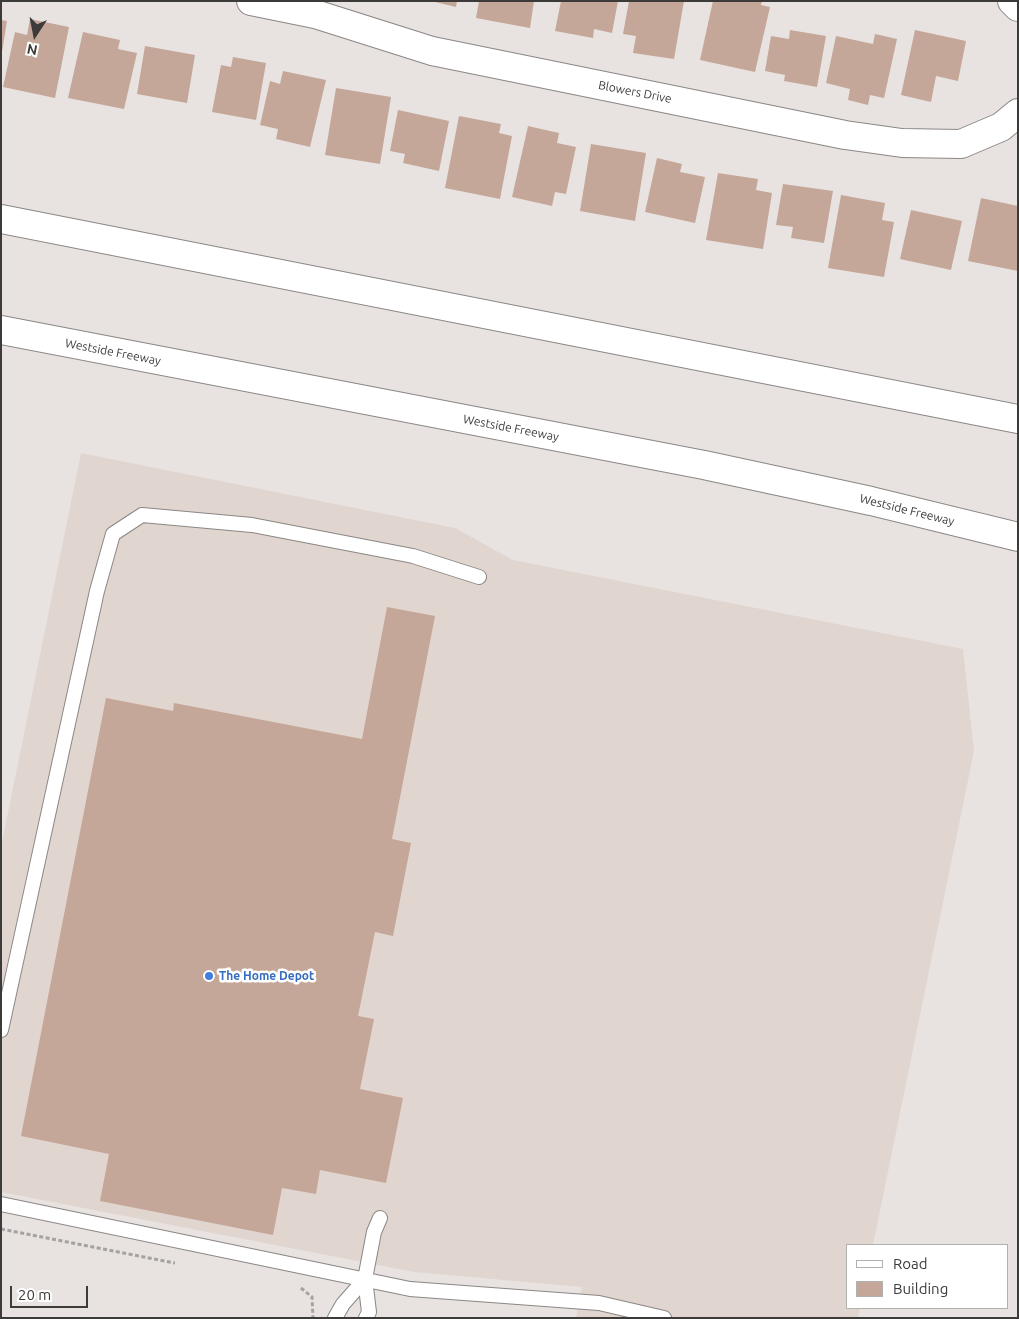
<!DOCTYPE html>
<html>
<head>
<meta charset="utf-8">
<style>
	body { margin:0 }
	#map { position:relative; width:1019px; height:1319px; overflow:hidden; background:#e8e3e1; font-family:Ubuntu,sans-serif }
	canvas { display:block }
	.frame { position:absolute; inset:0; border:2px solid #3d3b3a; pointer-events:none }
	.legend { position:absolute; left:846px; top:1244px; width:162px; height:65px; box-sizing:border-box; background:#fff; border:1px solid #b1b1b0; margin:0; padding:6px 9px; list-style:none; font-size:15px; color:#3d3b3a }
	.legend li { display:flex; align-items:center; gap:10px; height:25px }
	.legend b { width:25px; border:1px solid #b1b1b0 }
	.north { position:absolute; left:10px; top:10px; width:50px; height:50px; -webkit-text-stroke:4px #fff; paint-order:stroke; rotate:191deg; font-size:14px; font-weight:700; line-height:20px; text-align:center; color:#3d3b3a }
	.north::after { content:''; display:block; margin:auto; width:18px; height:22px; background:#3d3b3a; clip-path:polygon(50% 0,100% 100%,50% 72%,0 100%) }
	.scale { position:absolute; left:10px; top:1286px; width:78px; height:22px; box-sizing:border-box; border:2px solid #3d3b3a; border-top:0; padding-left:6px; font-size:15px; line-height:18px; white-space:nowrap; color:#3d3b3a; -webkit-text-stroke:4px #fff; paint-order:stroke }
</style>
</head>
<body>
<div id="map">
<canvas width="1019" height="1319"></canvas>
<div class="frame"></div>
<ul class="legend">
<li><b style="height:6px;background:#fff"></b>Road</li>
<li><b style="height:14px;background:#c4a798"></b>Building</li>
</ul>
<div class="north">N</div>
<div class="scale">20 m</div>
</div>
<script>
const ctx = document.querySelector('canvas').getContext('2d');
ctx.lineJoin = 'round';
function fillPath(path, color) { ctx.fillStyle = color; ctx.fill(path, 'evenodd'); }
const toPath = rows => new Path2D(rows.map(r => 'M' + r).join(''));
function stroke(path, color, width, dash) { ctx.strokeStyle = color; ctx.lineWidth = width; ctx.lineCap = dash ? 'butt' : 'round'; ctx.setLineDash(dash || []); ctx.stroke(path); }
function label(font, color, halo, rows, align = 'center') {
  ctx.font = font + ' Ubuntu,sans-serif'; ctx.lineWidth = 5; ctx.setLineDash([]); ctx.textBaseline = 'middle'; ctx.strokeStyle = halo; ctx.fillStyle = color; for (const [text, x, y, turn = 0] of rows) {
    ctx.save(); ctx.translate(x, y); ctx.rotate((+turn || 0) * Math.PI / 180); ctx.textAlign = isNaN(turn) ? turn : align; if (halo) ctx.strokeText(text, 0, 0); ctx.fillText(text, 0, 0); ctx.restore();
  }
}
fillPath(toPath([
	[81,453,455,528,513,560,963,649,974,751,873,1245,848,1245,848,1308,860,1308,858,1318,576,1318,582,1287,414,1272,1,1192,1,847]
]), '#e1d5cf');
fillPath(toPath([
	[431,1,457,1,456,7],
	[479,1,534,1,530,28,476,18],
	[561,1,618,1,612,33,594,29,593,38,555,31],
	[629,1,684,1,674,59,633,53,636,36,623,34],
	[713,1,762,1,761,5,770,7,755,72,700,60],
	[30,19,69,27,55,98,3,87,15,32,27,35],
	[1,20,7,21,2,52,1,52],
	[790,30,826,36,817,87,784,81,785,75,765,71,771,36,789,39],
	[915,30,966,41,958,81,936,76,931,102,901,95],
	[83,32,120,40,118,49,137,53,124,109,68,98],
	[875,34,897,39,884,98,870,95,868,105,848,100,850,89,826,83,836,36,873,44],
	[145,46,195,55,187,103,137,94],
	[233,57,266,63,256,120,212,112,221,65,231,67],
	[283,71,326,80,310,147,276,139,278,129,260,125,270,81,280,84],
	[336,88,391,97,380,164,325,155],
	[398,110,449,121,439,171,403,163,405,154,390,151],
	[459,116,501,124,499,133,512,136,500,199,445,188],
	[528,126,559,133,557,143,576,147,566,194,555,192,552,206,512,197],
	[591,144,646,153,635,221,580,211],
	[657,158,682,164,680,172,705,177,695,223,645,212],
	[718,173,758,179,756,190,772,193,763,249,706,240],
	[783,184,833,191,824,243,791,238,793,227,776,225],
	[841,195,885,203,882,220,894,222,884,277,828,268],
	[981,198,1018,206,1018,271,968,261],
	[911,210,962,221,951,270,900,259],
	[387,607,435,616,392,839,411,843,393,936,375,932,358,1016,374,1019,360,1089,403,1098,386,1183,320,1170,316,1194,282,1188,273,1235,100,1201,109,1154,21,1136,106,698,173,711,174,703,362,739]
]), '#c4a798');
const lane = toPath([
	[1,1030,97,591,113,534,142,515,252,525,413,556,479,577],
	[1,1204,410,1289,599,1303,664,1318],
	[335,1318,343,1304,365,1279],
	[366,1318,369,1312,365,1279,374,1232,380,1218]
]);
const street = toPath([
	[251,1,315,14,432,51,845,135,902,143,961,144,1001,127,1018,113]
]);
const secondary = toPath([
	[1012,1,1018,7]
]);
const highway = toPath([
	[1,219,1018,419],
	[1,330,704,465,871,501,1018,537]
]);
stroke(lane, '#8b8785', 16);
stroke(street, '#8b8785', 30);
stroke(secondary, '#8b8785', 30);
stroke(highway, '#8b8785', 30);
stroke(toPath([
	[1,1229,175,1263],
	[301,1288,312,1297,313,1318]
]), '#a6a2a1', 3, [4, 2.5]);
stroke(lane, '#fff', 14);
stroke(street, '#fff', 28);
stroke(secondary, '#fff', 28);
stroke(highway, '#fff', 28);
for (const [x, y, r, color] of [
	[209,976,5,"#3f7fe0"]
]) { const dot = new Path2D(); dot.arc(x, y, r, 0, 2 * Math.PI); ctx.fillStyle = color; ctx.fill(dot); stroke(dot, '#fff', 2); }
label('12px', '#3d3b3a', '#fff', [
	["Blowers Drive",635,92,11],
	["Westside Freeway",113,352,11],
	["Westside Freeway",511,428,11],
	["Westside Freeway",907,510,14]
]);
label('bold 12px', '#366cbe', '#fff', [
	["The Home Depot",219,976]
], 'left');
</script>
</body>
</html>
